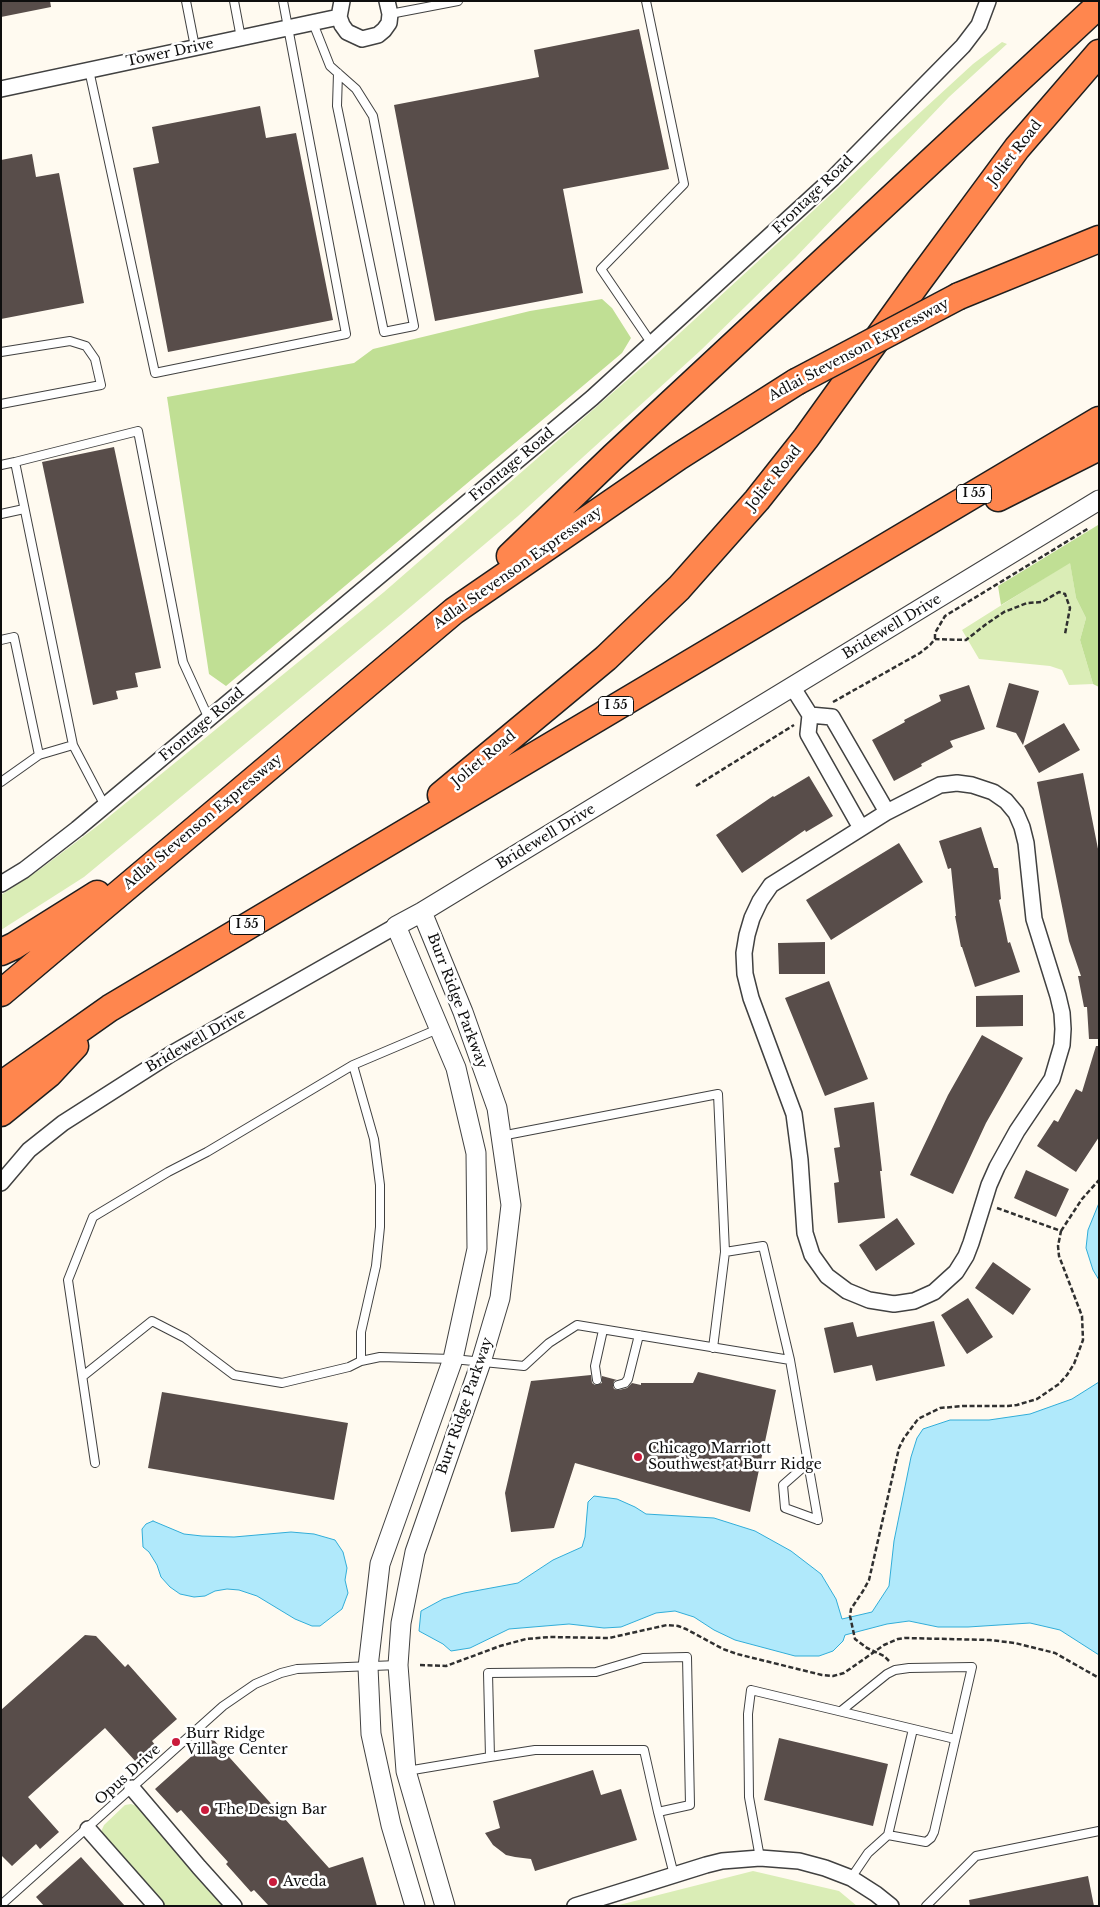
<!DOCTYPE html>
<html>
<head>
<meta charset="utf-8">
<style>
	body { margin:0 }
	#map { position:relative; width:1100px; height:1907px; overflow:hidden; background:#fffaf0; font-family:"Libre Baskerville",serif }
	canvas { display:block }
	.frame { position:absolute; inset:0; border:2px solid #0e0e0e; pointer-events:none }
</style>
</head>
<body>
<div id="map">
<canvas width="1100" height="1907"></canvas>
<div class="frame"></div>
</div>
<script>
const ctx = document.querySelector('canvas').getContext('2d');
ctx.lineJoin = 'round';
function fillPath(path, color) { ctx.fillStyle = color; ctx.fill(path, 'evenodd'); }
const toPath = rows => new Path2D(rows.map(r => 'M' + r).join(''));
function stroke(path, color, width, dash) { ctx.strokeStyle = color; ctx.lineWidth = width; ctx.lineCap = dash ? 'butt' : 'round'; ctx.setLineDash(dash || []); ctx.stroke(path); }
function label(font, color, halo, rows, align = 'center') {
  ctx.font = font + ' "Libre Baskerville",serif'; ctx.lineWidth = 5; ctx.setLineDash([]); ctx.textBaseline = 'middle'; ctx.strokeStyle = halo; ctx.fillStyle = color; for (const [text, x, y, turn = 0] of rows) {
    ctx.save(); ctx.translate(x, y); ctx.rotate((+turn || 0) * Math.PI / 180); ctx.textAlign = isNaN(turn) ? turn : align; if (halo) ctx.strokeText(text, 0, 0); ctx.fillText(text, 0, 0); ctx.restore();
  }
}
fillPath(toPath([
	[1002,42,1007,44,949,97,795,258,700,351,518,516,401,615,84,877,1,930,1,895,39,870,100,824,384,592,657,354,973,64],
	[1070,562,1076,598,1086,618,1080,640,1093,684,1069,685,1062,670,1050,666,979,659,962,630],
	[131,1804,140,1807,229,1906,162,1906,100,1834,104,1825,125,1805],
	[753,1871,839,1891,857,1906,615,1906]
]), '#daedb6');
fillPath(toPath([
	[602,299,612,308,631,338,622,353,226,686,209,674,167,397,354,363,373,349,530,311],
	[1098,525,1099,526,1099,687,1093,684,1080,640,1086,618,1076,598,1070,563,1001,605,998,586]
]), '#c0df94');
const water = toPath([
	[1099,1203,1099,1280,1093,1270,1086,1248,1088,1230,1099,1203],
	[1099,1382,1099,1655,1060,1630,1030,1623,968,1627,938,1627,909,1621,887,1624,845,1635,843,1641,833,1651,819,1656,795,1656,735,1640,714,1630,694,1617,675,1611,656,1613,621,1627,604,1628,569,1624,509,1629,470,1648,451,1651,443,1644,419,1631,421,1611,443,1599,464,1593,518,1583,553,1560,582,1547,585,1537,588,1502,594,1496,617,1499,635,1507,646,1514,714,1518,755,1531,791,1551,821,1574,836,1599,842,1619,872,1612,889,1586,894,1541,911,1457,917,1438,923,1429,950,1420,989,1420,1030,1414,1072,1399,1099,1382],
	[153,1521,184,1534,202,1536,234,1537,291,1532,314,1534,335,1540,343,1552,347,1568,345,1580,348,1593,342,1609,320,1626,312,1626,295,1619,257,1596,239,1590,227,1589,215,1591,205,1596,194,1597,180,1594,170,1587,161,1577,157,1565,149,1552,143,1547,142,1529,146,1524,153,1521]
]);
fillPath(water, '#b0e9fb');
stroke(water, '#31add8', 1);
fillPath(toPath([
	[1,1,50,1,51,7,1,17],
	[639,29,669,169,563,189,583,293,435,321,394,105,539,77,534,50],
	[260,106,266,138,296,133,333,320,168,352,133,168,159,163,152,127],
	[32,154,36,177,59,173,84,303,1,319,1,160],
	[114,447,161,668,135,673,138,687,116,691,118,699,93,705,42,462],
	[1009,683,1039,691,1023,745,1016,733,996,727],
	[969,685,985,729,950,741,953,747,921,764,922,766,894,781,872,740,905,722,904,720,941,701,939,695],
	[1064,723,1080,750,1039,773,1024,746],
	[1083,773,1099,854,1099,1039,1089,1039,1087,1007,1084,1007,1078,976,1081,976,1069,941,1037,782],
	[809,776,833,816,806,832,805,830,742,873,716,835,773,796,774,797],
	[981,827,994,868,998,868,1001,899,999,900,1008,943,1010,942,1020,972,975,987,962,947,961,947,955,916,956,916,951,868,948,869,939,841],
	[899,843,923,882,831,940,806,900],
	[825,942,825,974,779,974,778,943],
	[829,981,868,1079,825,1096,785,998],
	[1023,995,1023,1026,976,1027,976,996],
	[982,1035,1023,1058,986,1123,953,1194,910,1175,948,1095],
	[1096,1046,1099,1046,1099,1137,1076,1172,1037,1146,1054,1120,1058,1122,1076,1089,1082,1092],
	[874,1102,882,1171,880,1171,885,1218,838,1223,834,1183,839,1182,834,1148,840,1147,834,1108],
	[1026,1170,1069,1189,1056,1217,1014,1198],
	[897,1218,915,1244,876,1271,859,1245],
	[993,1262,1031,1289,1013,1315,975,1288],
	[968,1298,993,1337,967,1354,941,1315],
	[934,1321,945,1366,876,1381,872,1365,834,1373,824,1328,853,1322,857,1337],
	[698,1372,776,1390,750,1512,575,1463,554,1528,511,1532,505,1493,531,1381,591,1375,592,1383,595,1385,602,1383,602,1376,617,1380,614,1381,613,1386,614,1389,619,1390,627,1388,632,1383,641,1385,641,1383,693,1383],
	[162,1392,348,1423,334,1500,148,1468],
	[85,1635,96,1636,125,1667,128,1664,177,1719,152,1741,155,1745,136,1762,105,1728,28,1797,59,1832,40,1849,36,1844,12,1866,1,1855,1,1710],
	[212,1738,329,1868,363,1857,377,1906,269,1906,254,1890,251,1892,226,1864,228,1862,181,1810,177,1813,155,1789],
	[779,1738,888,1764,873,1826,764,1800],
	[593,1770,601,1795,621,1789,637,1840,535,1871,531,1859,515,1857,506,1855,493,1845,485,1833,500,1828,493,1801],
	[81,1857,125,1906,44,1906,36,1897],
	[1088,1876,1094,1906,970,1906,969,1900]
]), '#584d4a');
const service = toPath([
	[186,1,195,47],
	[234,1,241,38],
	[646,1,684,184,601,269,652,344],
	[390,14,458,1],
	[313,23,330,66,356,89,373,116,414,326,384,332,337,106,338,73],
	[89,70,155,373,346,334,283,1],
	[1,352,70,341,86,346,95,359,101,385,1,404],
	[15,462,138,431,183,662,209,719],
	[1,465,15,462,73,745,105,806],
	[1,514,24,509],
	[1,640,14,637,39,755],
	[1,782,39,755,73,745],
	[353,1065,374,1139,380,1185,380,1227,376,1266,361,1332,361,1361],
	[501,1136,718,1094,725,1252,713,1348],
	[790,1360,818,1520],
	[83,1376,152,1321,185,1338,234,1375,282,1383,349,1367,361,1361,380,1357,453,1359,524,1366,549,1343,577,1325,790,1360,763,1246,725,1252],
	[597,1380,595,1366,603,1330],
	[618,1385,625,1383,628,1379,639,1335],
	[95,1463,68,1280,93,1217,168,1172,207,1152,353,1065,438,1029],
	[808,1463,783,1485,785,1508,818,1520],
	[841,1711,887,1674,895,1670,909,1668,972,1667,934,1832,931,1838,926,1842,888,1835],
	[407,1771,490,1757,535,1750,644,1750,658,1812,690,1805,687,1657,643,1658,596,1672,488,1673,490,1757],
	[658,1812,674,1875],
	[760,1858,749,1797,748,1714,751,1690,955,1739],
	[851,1878,868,1853,888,1835,913,1729],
	[1,1905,223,1706,255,1684,281,1673,297,1669,398,1665],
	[926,1906,976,1856,1099,1831]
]);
const minor = toPath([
	[342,1,339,17,342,25,347,32,362,39,378,35,384,30,389,23,390,14,387,1],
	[1,89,339,17],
	[793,688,810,715,808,734,861,828],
	[810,715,832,717,887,812],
	[957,783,972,785,993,792,1006,801,1016,813,1022,827,1026,843,1034,919,1058,996,1062,1013,1063,1029,1062,1045,1052,1079,1017,1131,997,1167,989,1185,971,1243,966,1256,956,1272,934,1292,914,1301,894,1304,869,1300,847,1291,827,1276,812,1255,805,1233,800,1160,794,1114,751,998,745,974,744,953,747,935,752,918,760,901,771,885,887,812,940,785,957,783],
	[1,884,24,870,77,829,592,398,833,178,963,46,979,25,988,1],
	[1,1183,29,1150,63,1123,171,1054,396,926],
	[132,1788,199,1867,234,1906],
	[88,1829,156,1906],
	[575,1906,706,1865,722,1861,760,1858,799,1861,825,1868,851,1878,876,1894,891,1906]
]);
const tertiary = toPath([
	[422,912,463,1012,497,1108,511,1205,500,1298,481,1362,415,1552,401,1623,398,1665,406,1771,445,1906],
	[415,1906,391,1825,371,1734,368,1667,380,1564,453,1359,477,1249,476,1153,456,1068,396,926,422,912,1099,500]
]);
const motorway = toPath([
	[959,296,1099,239],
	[998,498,1099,447],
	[510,556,614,456,1099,5],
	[441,795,606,658,679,588,757,500,806,438,918,282,1017,148,1099,53],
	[1,952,14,946,97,894],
	[1,993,454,611,678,457,796,382],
	[1,1085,110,1008,1099,420],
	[1,1113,49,1074,75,1046]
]);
stroke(service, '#414141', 10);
stroke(minor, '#414141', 18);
stroke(tertiary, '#414141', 21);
stroke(motorway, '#1f1f1f', 29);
stroke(toPath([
	[935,639,935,633,945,616,1089,528],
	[833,702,920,653,930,645,935,639,966,640,985,625,1004,612,1027,603,1042,602,1059,592,1065,594,1070,608,1065,634],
	[696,786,794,725],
	[1061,1231,1082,1199,1099,1180],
	[889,1661,884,1656,867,1648,855,1639,850,1616,851,1609,863,1591,869,1580,899,1448,904,1438,918,1419,940,1408,963,1406,1008,1406,1017,1405,1037,1399,1059,1384,1067,1375,1074,1364,1083,1340,1082,1316,1059,1256,1058,1246,1061,1231,997,1208],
	[420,1665,446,1666,500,1646,526,1639,550,1637,609,1638,667,1625,678,1626,686,1629,723,1649,737,1654,822,1675,833,1676,844,1673,884,1645,898,1639,905,1638,990,1640,1015,1643,1055,1653,1099,1678]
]), '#303030', 2.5, [5, 2.5]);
stroke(service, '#fff', 8);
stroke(minor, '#fff', 15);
stroke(tertiary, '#fff', 19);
stroke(motorway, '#ff864e', 26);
const motorwayBridge = toPath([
	[796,382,959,296]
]);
stroke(motorwayBridge, '#1f1f1f', 29, []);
stroke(motorwayBridge, '#ff864e', 26);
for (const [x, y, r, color] of [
	[638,1457,5,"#ca1b3c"],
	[176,1742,5,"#ca1b3c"],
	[205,1810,5,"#ca1b3c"],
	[273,1882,5,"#ca1b3c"]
]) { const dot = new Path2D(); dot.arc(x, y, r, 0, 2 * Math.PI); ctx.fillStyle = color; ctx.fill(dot); stroke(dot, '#fff', 2); }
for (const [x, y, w] of [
	[974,494,35],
	[616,706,35],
	[247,925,35]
]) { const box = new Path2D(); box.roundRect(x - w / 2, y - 9.5, w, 19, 4); ctx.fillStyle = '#fff'; ctx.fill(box); stroke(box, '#0e0e0e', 1); }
label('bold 12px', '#0e0e0e', null, [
	["I 55",974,494],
	["I 55",616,706],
	["I 55",247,925]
]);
label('14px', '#0e0e0e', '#fff', [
	["Tower Drive",170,53,-12],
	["Joliet Road",1015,153,-52],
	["Frontage Road",813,195,-44],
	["Adlai Stevenson Expressway",859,350,-28],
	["Frontage Road",512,465,-40],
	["Joliet Road",774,478,-51],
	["Adlai Stevenson Expressway",518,568,-35],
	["Bridewell Drive",892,627,-31],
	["Frontage Road",202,725,-40],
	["Joliet Road",484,759,-40],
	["Adlai Stevenson Expressway",203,822,-40],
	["Bridewell Drive",546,837,-31],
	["Burr Ridge Parkway",457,1001,69],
	["Bridewell Drive",196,1041,-30],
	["Burr Ridge Parkway",465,1406,-71],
	["Opus Drive",128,1775,-42]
]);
label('14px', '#0e0e0e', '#fff', [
	["Chicago Marriott",648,1449],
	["Southwest at Burr Ridge",648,1465],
	["Burr Ridge",186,1734],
	["Village Center",186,1750],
	["The Design Bar",215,1810],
	["Aveda",283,1882]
], 'left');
</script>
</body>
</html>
